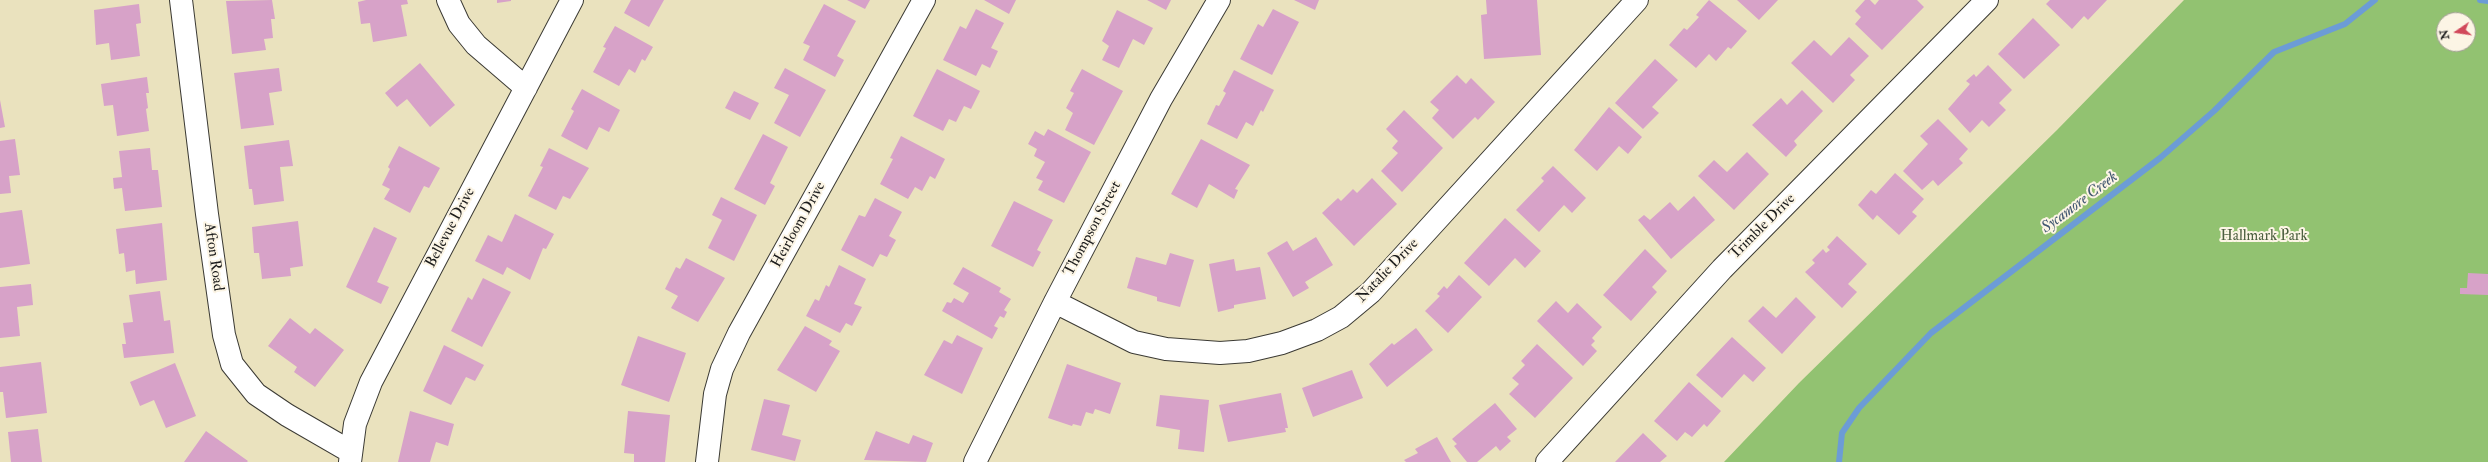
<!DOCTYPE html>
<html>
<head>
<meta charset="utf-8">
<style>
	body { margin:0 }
	#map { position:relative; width:2488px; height:462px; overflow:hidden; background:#eae2be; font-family:"IM FELL Double Pica",serif }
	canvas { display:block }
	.north { position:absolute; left:2436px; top:12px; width:40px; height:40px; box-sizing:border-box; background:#fcf5e5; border:1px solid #a29e95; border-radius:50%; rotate:257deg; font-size:11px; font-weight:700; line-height:16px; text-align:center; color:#1c1c1c }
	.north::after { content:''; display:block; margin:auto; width:14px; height:18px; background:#d1495b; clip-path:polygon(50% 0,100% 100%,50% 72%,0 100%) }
</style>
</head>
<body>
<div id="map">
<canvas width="2488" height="462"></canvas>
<div class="north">N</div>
</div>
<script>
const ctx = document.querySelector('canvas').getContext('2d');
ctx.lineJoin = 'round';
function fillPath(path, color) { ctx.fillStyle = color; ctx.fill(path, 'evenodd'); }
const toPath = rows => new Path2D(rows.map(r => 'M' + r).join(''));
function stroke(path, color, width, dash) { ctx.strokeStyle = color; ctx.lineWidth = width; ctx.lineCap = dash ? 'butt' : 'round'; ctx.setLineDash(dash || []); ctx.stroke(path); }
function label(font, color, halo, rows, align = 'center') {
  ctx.font = font + ' "IM FELL Double Pica",serif'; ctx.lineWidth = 4; ctx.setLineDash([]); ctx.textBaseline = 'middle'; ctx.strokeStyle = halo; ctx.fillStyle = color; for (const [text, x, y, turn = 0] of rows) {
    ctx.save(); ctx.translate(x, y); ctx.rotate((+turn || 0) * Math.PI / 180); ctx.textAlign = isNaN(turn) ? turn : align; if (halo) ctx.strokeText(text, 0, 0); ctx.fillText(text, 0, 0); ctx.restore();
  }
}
fillPath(toPath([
	[2184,0,2488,0,2488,462,1724,462,1799,383,2057,130],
	[2444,20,2468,20,2468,44,2444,44]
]), '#92c271');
stroke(toPath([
	[2480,0,2488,1],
	[1839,462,1842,433,1859,408,1931,333,2160,158,2214,111,2274,52,2345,24,2375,0]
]), '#6c9cd6', 6);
fillPath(toPath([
	[272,0,275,19,271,19,273,38,264,39,266,50,232,54,226,1],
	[366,0,407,0,408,4,401,5,407,36,373,42,370,23,361,24,358,2],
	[497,0,511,0,511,1,497,3],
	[631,0,664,0,649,27,624,13],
	[847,0,870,0,865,9],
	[984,0,1016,0,1009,14],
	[1147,0,1171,0,1166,10],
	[1294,0,1319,0,1315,10],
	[1486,0,1537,0,1541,55,1484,59,1481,15,1487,14],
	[1709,0,1747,31,1731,49,1728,47,1716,61,1709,54,1696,68,1669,45,1684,28,1687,30,1699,17,1696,15],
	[1737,0,1778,0,1759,20],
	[1865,0,1870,0,1875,5,1879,0,1917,0,1924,7,1882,50,1855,24,1861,17,1855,11],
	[2050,0,2107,0,2088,20,2084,16,2072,29,2046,4],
	[139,4,141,23,136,24,140,56,111,60,109,43,96,45,94,10],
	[824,4,856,21,837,56,844,60,835,77,803,60,810,46,803,43],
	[976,9,1004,23,991,48,998,51,990,68,982,64,976,76,943,60,960,26,966,29],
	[1273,9,1299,22,1272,75,1240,59,1258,24,1263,27],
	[1117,10,1153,28,1144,45,1133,39,1119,68,1102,60,1109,46,1102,41],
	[2033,18,2060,45,2024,79,1998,54],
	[615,26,653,47,645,61,642,59,635,73,629,69,619,86,593,72,606,48,603,47],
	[1849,37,1869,56,1850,75,1855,80,1833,103,1791,63,1814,40,1831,56],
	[1655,59,1678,80,1652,107,1659,113,1643,129,1615,103],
	[420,63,455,105,430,127,407,99,397,107,385,93],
	[1988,65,2012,90,1999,103,2006,110,1989,127,1982,120,1970,133,1948,109,1970,84,1966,81,1974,74,1976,77],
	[279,68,282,91,269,93,274,125,241,129,234,73],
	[785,68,826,90,800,137,774,123,789,95,774,88],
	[937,69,980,91,971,109,964,106,956,122,949,119,943,131,913,116],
	[1082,69,1123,91,1094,145,1065,130,1073,113,1066,108,1074,93,1070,91],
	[1234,70,1274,90,1263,112,1261,110,1253,126,1246,122,1237,139,1207,124,1216,105,1219,106,1226,93,1223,91],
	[1457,75,1466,84,1471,78,1495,102,1478,120,1475,117,1453,139,1432,118,1439,110,1430,102],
	[147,77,149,93,146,93,148,108,146,109,149,131,117,136,113,105,104,106,101,84],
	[582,89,620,110,609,132,599,127,587,150,561,136,574,111,571,109],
	[1802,90,1823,111,1794,141,1797,145,1786,157,1752,125,1781,98,1787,105],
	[734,91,759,103,750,120,725,108],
	[0,100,5,127,0,128],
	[1609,107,1642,137,1628,154,1619,146,1597,171,1574,150],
	[1404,110,1443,148,1402,192,1381,171,1398,153,1392,148,1398,141,1386,129],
	[1938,119,1968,149,1959,159,1963,163,1938,186,1933,180,1922,190,1903,171,1928,144,1920,136],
	[1048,129,1091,152,1064,203,1038,190,1043,181,1036,178,1045,162,1034,156,1037,149,1028,144,1035,131,1044,136],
	[763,134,788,147,770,183,775,186,765,205,734,189],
	[901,136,945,159,935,179,930,176,922,191,915,187,908,199,880,184,893,159,890,158],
	[15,139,20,175,9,176,11,193,0,194,0,141],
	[1201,139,1250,165,1235,189,1238,190,1234,199,1209,184,1197,208,1171,194],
	[289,140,293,166,280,167,284,201,254,205,252,189,249,189,244,146],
	[399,146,440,168,429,188,424,186,410,213,384,199,390,189,382,185,390,169,388,167],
	[150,148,152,170,158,170,162,207,125,211,122,188,114,189,113,178,122,177,119,151],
	[549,148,589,168,570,199,563,196,556,210,528,196,543,167,540,166],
	[1747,152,1769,174,1734,210,1698,176,1714,160,1727,172],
	[1553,166,1586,198,1572,213,1564,205,1539,232,1516,210,1544,181,1541,178],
	[1895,173,1924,199,1912,212,1917,216,1899,235,1877,215,1873,220,1858,205,1871,190,1876,194],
	[1372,178,1397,204,1354,246,1322,213,1338,198,1341,201,1353,189,1357,193],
	[1694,196,1715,220,1671,259,1638,220,1644,215,1650,220,1670,202,1678,211],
	[721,197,757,215,734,261,708,248,722,220,712,215],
	[875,198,902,212,889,236,896,240,887,257,880,254,873,267,841,250,859,215,865,217],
	[1014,201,1053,220,1037,250,1041,252,1033,267,991,246],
	[22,210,30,264,0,268,0,213],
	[515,214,554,234,546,249,543,248,530,280,507,267,503,275,475,261,488,235,502,242],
	[1505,218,1541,251,1525,268,1515,258,1489,286,1464,263],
	[298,221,303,266,290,268,291,276,262,279,259,253,254,253,252,227],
	[162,223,167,280,136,284,135,270,126,272,124,253,119,254,116,229],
	[374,227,397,238,377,282,389,287,381,304,346,287],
	[1837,236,1867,264,1848,284,1857,292,1842,308,1805,272,1815,263,1812,260,1823,249,1826,253,1830,250,1827,247],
	[1316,237,1333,265,1305,282,1309,288,1293,297,1267,253,1287,241,1293,251],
	[1645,249,1667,271,1652,287,1657,292,1631,321,1603,295],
	[1170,253,1194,260,1180,307,1157,301,1157,297,1127,288,1136,257,1166,265],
	[686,258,725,278,698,322,671,308,678,296,665,289,676,267,680,269],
	[1234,259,1236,271,1260,267,1266,299,1234,305,1234,308,1218,312,1209,264],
	[839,265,866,279,854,304,862,307,852,326,846,323,840,333,806,316,815,299,819,301,826,285,829,287],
	[963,267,1001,288,999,292,1011,299,1004,310,1007,312,1004,318,1000,316,994,326,998,328,992,339,942,311,947,302,951,303,954,298,963,303,969,293,953,284],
	[2468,273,2488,274,2488,295,2460,294,2460,288,2467,288],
	[1459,275,1482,297,1448,333,1425,311,1440,296,1437,294,1444,286,1447,289],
	[483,278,511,292,482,347,451,331,468,297,472,300],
	[31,284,33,305,17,307,20,336,0,338,0,287],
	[160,291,164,321,170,320,174,353,124,358,122,344,126,344,123,323,133,322,129,295],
	[1796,297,1816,317,1782,354,1748,321,1763,306,1776,318],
	[1556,301,1568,313,1577,303,1602,327,1592,338,1595,341,1591,345,1597,351,1583,366,1537,321],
	[290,318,310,334,315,328,344,350,315,387,294,372,297,367,268,346],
	[805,326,832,341,829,345,840,351,816,392,777,370],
	[1416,328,1433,350,1387,387,1369,364,1392,343,1394,345],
	[957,335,983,348,962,394,924,375,944,340,952,344],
	[638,336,686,353,669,402,621,385],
	[1732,337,1766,368,1753,382,1744,374,1722,398,1696,375],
	[1537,344,1573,378,1535,418,1509,394,1519,384,1512,378,1525,365,1521,361],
	[444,345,484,365,475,381,466,377,451,405,423,391],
	[41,362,47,413,6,418,3,392,0,392,0,367],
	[175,363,196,416,166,428,154,400,140,406,130,382],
	[1067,364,1121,383,1110,414,1095,409,1093,414,1086,412,1081,426,1073,424,1072,426,1048,418],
	[1352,370,1363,398,1313,417,1302,388],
	[1689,382,1721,411,1707,427,1704,424,1692,437,1685,432,1677,441,1654,421],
	[1281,393,1288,428,1285,428,1286,432,1228,442,1219,405],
	[1160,395,1209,400,1204,452,1178,449,1180,430,1156,426],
	[764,399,790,405,782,435,801,440,795,461,751,450],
	[1495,403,1517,429,1507,437,1511,441,1500,451,1496,446,1477,462,1467,462,1454,446,1457,444,1452,439],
	[410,411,454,424,448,446,436,442,430,462,398,462],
	[628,411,670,415,665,462,634,462,634,454,624,453],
	[38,429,42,462,11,462,8,432],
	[206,431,248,461,247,462,184,462],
	[876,431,909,444,913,435,933,443,926,462,864,460],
	[1643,433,1667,456,1660,462,1615,462],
	[1437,437,1451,462,1406,462,1404,460,1418,453,1415,449]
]), '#d7a2c8');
const minor = toPath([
	[181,0,207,214,224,335,232,364,256,394,287,415,351,452],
	[448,0,459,24,476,45,526,88],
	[1055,302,1134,342,1166,349,1220,353,1248,351,1282,343,1317,330,1341,317,1371,292,1637,0],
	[350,462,355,424,371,382,572,0],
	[707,462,715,394,722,369,739,333,924,0],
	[975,462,1055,302,1161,99,1219,0],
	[1547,462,1722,269,1987,0]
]);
stroke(minor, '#3b3a34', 24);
stroke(minor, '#fff', 22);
label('15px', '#1c1c1c', '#fcf5e5', [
	["Heirloom Drive",799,225,-61],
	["Trimble Drive",1763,227,-45],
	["Bellevue Drive",451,228,-62],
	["Thompson Street",1093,229,-62],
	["Afton Road",213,257,82],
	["Natalie Drive",1388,271,-46]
]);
label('15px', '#4b5e3e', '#fcf5e5', [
	["Hallmark Park",2264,237]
]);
label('italic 16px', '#405670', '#fcf5e5', [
	["Sycamore Creek",2080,203,-37]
]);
</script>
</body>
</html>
